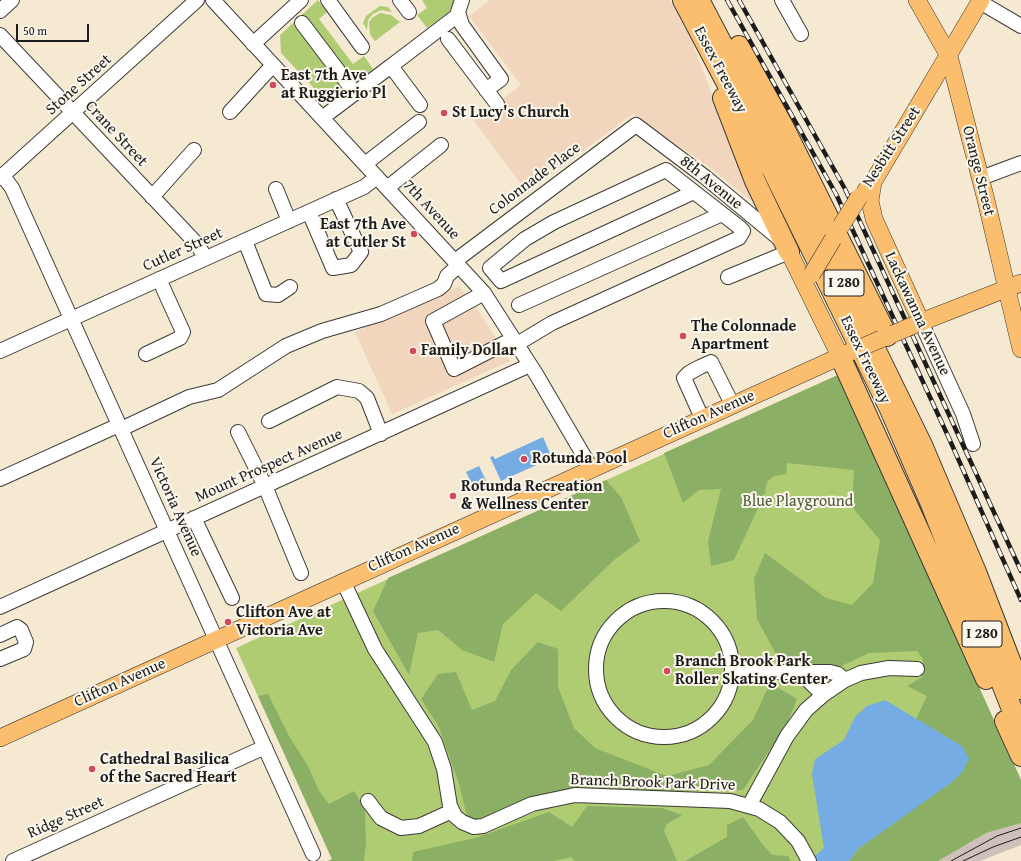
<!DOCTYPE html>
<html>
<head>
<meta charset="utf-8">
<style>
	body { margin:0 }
	#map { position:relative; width:1021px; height:861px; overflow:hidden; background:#f5e9d2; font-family:"Gentium Book Plus",serif }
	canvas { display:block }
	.scale { position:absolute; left:16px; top:24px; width:73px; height:18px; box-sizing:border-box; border:2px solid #1c1c1c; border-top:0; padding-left:5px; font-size:12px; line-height:14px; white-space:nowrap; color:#1c1c1c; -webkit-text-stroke:3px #fbf7ec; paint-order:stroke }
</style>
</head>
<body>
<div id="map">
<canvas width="1021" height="861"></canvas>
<div class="scale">50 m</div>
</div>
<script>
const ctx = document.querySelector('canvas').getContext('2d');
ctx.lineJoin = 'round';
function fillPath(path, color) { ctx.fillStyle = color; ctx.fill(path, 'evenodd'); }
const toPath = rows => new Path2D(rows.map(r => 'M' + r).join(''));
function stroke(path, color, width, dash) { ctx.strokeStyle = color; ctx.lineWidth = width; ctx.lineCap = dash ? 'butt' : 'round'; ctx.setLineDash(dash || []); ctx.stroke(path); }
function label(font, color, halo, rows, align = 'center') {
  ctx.font = font + ' "Gentium Book Plus",serif'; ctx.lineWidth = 4; ctx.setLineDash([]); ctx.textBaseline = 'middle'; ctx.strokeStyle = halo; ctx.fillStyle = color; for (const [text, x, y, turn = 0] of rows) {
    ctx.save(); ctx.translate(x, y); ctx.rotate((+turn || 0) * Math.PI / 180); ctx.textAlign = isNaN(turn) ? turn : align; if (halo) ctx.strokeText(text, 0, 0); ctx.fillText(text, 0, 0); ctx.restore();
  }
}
fillPath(toPath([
	[490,0,670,0,690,37,753,202,705,164,633,114,527,192,474,121,521,85,469,16],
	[459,286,472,301,510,361,392,414,355,332]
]), '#f1d5bd');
fillPath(toPath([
	[1021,823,1021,845,980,861,938,861,986,833]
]), '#cec1ba');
fillPath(toPath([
	[318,0,327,12,319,19,353,64,364,56,373,69,328,103,281,53,280,35],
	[422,0,455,0,452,10,427,28,417,15,427,8],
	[380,6,388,7,392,12,381,10,373,14,368,20,367,30,363,23,366,16],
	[380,13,391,15,400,22,375,41,370,34,369,22,372,18],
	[838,375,1021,780,1021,823,986,833,938,861,328,861,332,859,236,648]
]), '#afcc73');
fillPath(toPath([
	[838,375,1021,780,1021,823,986,833,938,861,849,861,858,849,899,819,962,746,916,719,927,696,907,686,922,677,923,659,917,651,869,653,837,668,778,658,757,619,754,579,765,553,826,598,852,605,873,583,880,540,852,507,854,470,787,463,786,474,774,476,767,482,765,493,734,560,711,566,708,541,721,489,699,490,683,503,664,453],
	[606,480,621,497,640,541,614,560,561,611,536,593,503,624,494,662,462,650,438,630,418,633,409,675,373,611,388,578],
	[538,642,558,649,558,687,574,728,595,748,667,776,709,765,753,720,770,683,797,699,787,724,743,790,646,792,589,788,534,796,518,805,480,824,468,820,459,784,439,727,421,699,438,674,456,672,472,710,495,701,511,670],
	[268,694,289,736,308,766,319,791,329,804,354,791,365,810,366,844,364,861,328,861,332,859,258,696],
	[587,806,662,808,682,815,667,824,664,831,677,861,575,861,571,857,554,861,412,861,413,852,475,838,549,812,572,827],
	[743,817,763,845,772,855,788,856,791,861,685,861,727,837,727,825]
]), '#8bb065');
fillPath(toPath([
	[543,437,552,458,501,481,490,457,493,456,495,459],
	[479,466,489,487,476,493,466,472],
	[885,700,962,746,969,759,963,771,952,782,858,849,849,861,809,861,824,848,812,774,815,759,844,740,855,717,867,706]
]), '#74ace3');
const minor = toPath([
	[213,0,484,293,536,374,591,468],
	[328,0,362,47],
	[400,0,409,12],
	[462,0,458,12,462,25,501,79,486,90],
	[782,0,801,34],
	[980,2,1021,26],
	[0,11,12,0],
	[302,23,355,93],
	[0,35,196,243,206,258],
	[448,39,497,104],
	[253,44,301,0],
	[391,66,458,15],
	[230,112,273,65],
	[322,118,391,66,420,105],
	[365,164,419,122],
	[3,176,12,188,313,854],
	[0,178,197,0],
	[981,178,1021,163],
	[387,188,441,145],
	[276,189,289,221],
	[152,197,194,150],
	[309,212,333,268,351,265,361,252,336,199],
	[245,241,266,294,278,295,290,287],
	[455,261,636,125,705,177,781,240],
	[728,277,789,252],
	[484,293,433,321,454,369,505,343,517,344,552,323,739,238,743,231,739,227,666,170,554,222,525,239,490,268,501,281,694,192],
	[519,305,722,214],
	[921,322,963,414,973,444],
	[0,351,364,187,377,177],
	[146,354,180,338,183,332,159,279],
	[702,418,684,378,689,373,700,367,711,362,732,404],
	[269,421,337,387,359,391,367,398,381,434],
	[121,429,189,397,218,390,286,346,322,331,381,314,438,289,444,284,447,276,459,265],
	[238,432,265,486,301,573],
	[0,479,119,425],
	[194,518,232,598],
	[343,581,375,649,435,742,444,769,450,806,455,816,462,822,474,827,483,826,532,804,575,795,730,801,759,809,780,822,798,841,809,861],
	'596 669a68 68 0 1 1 136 0a68 68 0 1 1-136 0Z',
	[0,607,530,365],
	[0,635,17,627,21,630,26,642,24,649,0,659],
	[732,672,830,672,838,674,845,680],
	[797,673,808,680,823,695],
	[368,801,381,818,401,828,419,826,452,811],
	[749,806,787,736,806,710,823,695,845,680,861,673,889,668,917,669],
	[13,861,265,747]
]);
const major = toPath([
	[917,0,949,56,986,200,1021,349],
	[873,182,870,201,874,219,921,322,1021,283],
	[866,190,873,182,981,0],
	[789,252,840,356],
	[0,738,852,351]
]);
const highway = toPath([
	[683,0,771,167,889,407,931,504,1021,732],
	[699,0,783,160,922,445,976,572,1021,689],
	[739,46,783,126,887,336],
	[723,98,755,181,789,252],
	[840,356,986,679],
	[1005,721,1021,756]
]);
stroke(minor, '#3d3b37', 16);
stroke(major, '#3d3b37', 18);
stroke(highway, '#3d3b37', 22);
stroke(minor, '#fff', 14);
stroke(major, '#fbbe6e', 17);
stroke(highway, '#fbbe6e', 20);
stroke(toPath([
	[951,861,997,836,1021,828],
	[963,861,993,847,1021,837]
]), '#1c1c1c', 1);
const rail = toPath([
	[727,0,836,194,948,436,1021,600],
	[739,0,845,189,1021,571]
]);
stroke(rail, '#1c1c1c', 4.5);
stroke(rail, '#fbf7ec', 3, [9]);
const majorBridge = toPath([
	[841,226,859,197],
	[812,274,833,239],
	[893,334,921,322],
	[853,351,881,339]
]);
stroke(majorBridge, '#3d3b37', 18, []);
stroke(majorBridge, '#fbbe6e', 17);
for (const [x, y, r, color] of [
	[273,85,4,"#d1495b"],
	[444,113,4,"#d1495b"],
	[414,234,4,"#d1495b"],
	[683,336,4,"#d1495b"],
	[413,351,4,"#d1495b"],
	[524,459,4,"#d1495b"],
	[453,496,4,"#d1495b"],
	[228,622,4,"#d1495b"],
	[667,671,4,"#d1495b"],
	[92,769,4,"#d1495b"]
]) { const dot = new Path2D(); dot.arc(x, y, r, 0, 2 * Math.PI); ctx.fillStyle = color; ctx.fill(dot); stroke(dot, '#fbf7ec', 1.5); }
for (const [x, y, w] of [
	[844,283,40],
	[982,634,40]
]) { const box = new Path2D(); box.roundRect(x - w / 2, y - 13, w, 26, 3); ctx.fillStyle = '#fbf7ec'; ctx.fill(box); stroke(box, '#1c1c1c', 1); }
label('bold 15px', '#1c1c1c', null, [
	["I 280",844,283],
	["I 280",982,634]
]);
label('16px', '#1c1c1c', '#fbf7ec', [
	["Essex Freeway",720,70,62],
	["Stone Street",79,85,-42],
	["Crane Street",116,134,47],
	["Nesbitt Street",892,147,-57],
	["Orange Street",978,171,76],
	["Colonnade Place",535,179,-37],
	["8th Avenue",711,183,39],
	["7th Avenue",431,210,47],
	["Cutler Street",183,250,-24],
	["Lackawanna Avenue",917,314,65],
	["Essex Freeway",865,360,64],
	["Clifton Avenue",709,415,-24],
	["Mount Prospect Avenue",269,466,-24],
	["Victoria Avenue",175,507,66],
	["Clifton Avenue",414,548,-24],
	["Clifton Avenue",120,683,-24],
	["Branch Brook Park Drive",653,783,2],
	["Ridge Street",66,818,-24]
]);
label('bold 16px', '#1c1c1c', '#fbf7ec', [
	["East 7th Ave",281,76],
	["at Ruggierio Pl",281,94],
	["St Lucy's Church",452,113],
	["East 7th Ave",406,225,"right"],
	["at Cutler St",406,243,"right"],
	["The Colonnade",691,327],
	["Apartment",691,345],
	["Family Dollar",421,351],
	["Rotunda Pool",532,459],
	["Rotunda Recreation",461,487],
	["& Wellness Center",461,505],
	["Clifton Ave at",236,613],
	["Victoria Ave",236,631],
	["Branch Brook Park",675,662],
	["Roller Skating Center",675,680],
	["Cathedral Basilica",100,760],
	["of the Sacred Heart",100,778]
], 'left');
label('16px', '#4f5a3a', '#fbf7ec', [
	["Blue Playground",798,502]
]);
</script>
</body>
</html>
